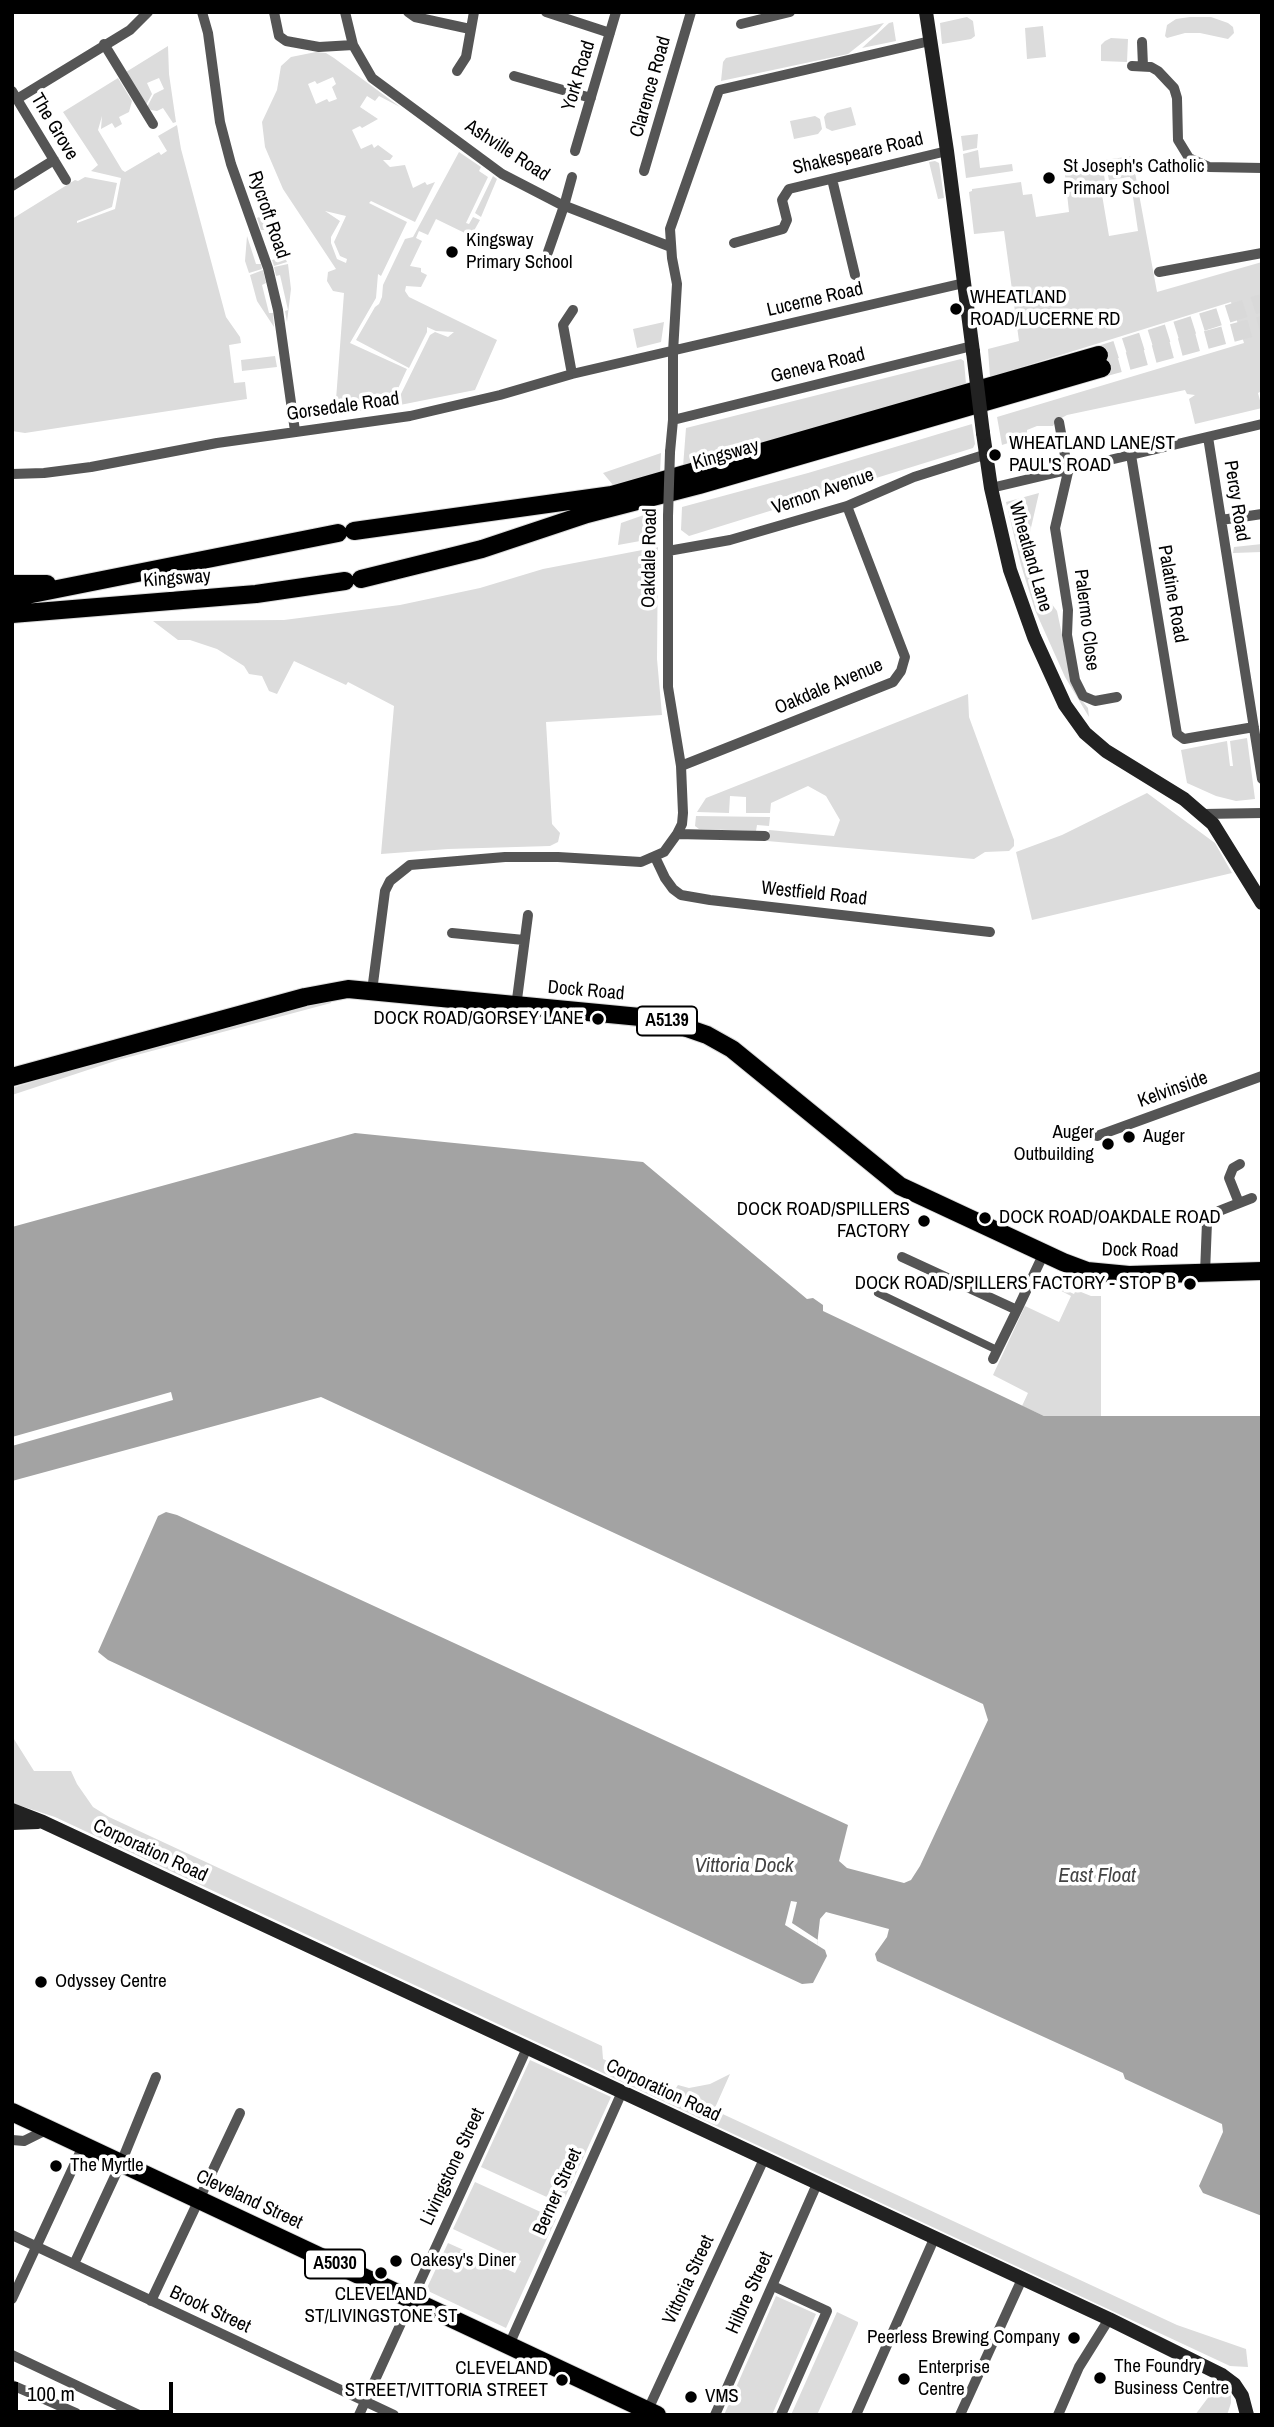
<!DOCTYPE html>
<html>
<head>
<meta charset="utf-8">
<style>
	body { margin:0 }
	#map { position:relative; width:1274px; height:2427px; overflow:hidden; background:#fff; font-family:"Archivo Narrow",sans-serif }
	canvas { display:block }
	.frame { position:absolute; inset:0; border:14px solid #000; pointer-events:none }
	.scale { position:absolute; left:14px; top:2382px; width:159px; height:32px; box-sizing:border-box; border:4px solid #000; border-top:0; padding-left:9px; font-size:21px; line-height:24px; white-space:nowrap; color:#000; -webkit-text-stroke:5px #fff; paint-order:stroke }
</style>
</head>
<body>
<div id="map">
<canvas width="1274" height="2427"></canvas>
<div class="frame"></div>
<div class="scale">100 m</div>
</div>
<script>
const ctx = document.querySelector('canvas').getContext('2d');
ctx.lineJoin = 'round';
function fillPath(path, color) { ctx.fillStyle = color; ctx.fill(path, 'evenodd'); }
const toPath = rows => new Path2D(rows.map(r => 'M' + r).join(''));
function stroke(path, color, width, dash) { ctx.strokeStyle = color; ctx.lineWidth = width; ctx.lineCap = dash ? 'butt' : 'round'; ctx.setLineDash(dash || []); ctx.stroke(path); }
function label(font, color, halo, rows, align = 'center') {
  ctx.font = font + ' "Archivo Narrow",sans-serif'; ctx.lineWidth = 7; ctx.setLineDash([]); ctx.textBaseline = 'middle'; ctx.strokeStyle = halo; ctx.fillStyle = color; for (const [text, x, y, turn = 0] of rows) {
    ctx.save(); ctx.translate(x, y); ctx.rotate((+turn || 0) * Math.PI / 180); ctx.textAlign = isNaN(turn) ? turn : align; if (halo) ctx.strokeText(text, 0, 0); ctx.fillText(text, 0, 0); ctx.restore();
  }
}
fillPath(toPath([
	[967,17,973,21,975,36,971,39,942,44,940,23],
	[1190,17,1211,17,1228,23,1233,27,1234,33,1228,39,1200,33,1185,33,1167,38,1165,36,1167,25,1176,19],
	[893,22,896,41,862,48,889,23],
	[884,23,877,31,848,54,721,81,723,62,726,58],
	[1043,26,1046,57,1027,59,1025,28],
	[1111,38,1128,39,1127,62,1101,61,1101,45,1105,41],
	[168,46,169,74,176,122,173,123,163,108,157,111,151,110,147,107,154,94,164,89,159,78,147,83,152,94,146,105,126,72],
	[316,52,326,53,334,58,400,107,379,96,375,101,367,96,360,107,378,119,362,128,360,126,352,130,361,149,372,144,374,148,378,145,393,156,390,160,383,160,390,167,405,165,413,188,425,182,427,185,435,182,415,222,371,201,369,203,407,222,381,276,378,274,376,298,350,343,407,369,395,395,388,399,380,409,335,413,344,293,333,291,327,281,328,272,336,269,283,189,265,147,262,122,277,90,281,66,291,57],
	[333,77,336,84,332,87,337,99,329,102,327,99,316,104,308,84,315,81,317,84],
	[325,211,346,216,334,242,340,256,347,259,346,263,337,259,331,243,331,237,340,221],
	[118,78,132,101,129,112,119,117,122,124,115,128,112,123,101,129,102,116,98,130,122,170,125,172,159,152,161,155,167,151,158,136,177,125,181,149,226,317,240,337,241,343,229,345,234,383,245,382,247,399,25,433,12,431,12,219,75,180,78,181,85,177,117,183,112,207,77,221,77,223,115,209,121,178,91,171,98,165,63,112],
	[851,107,856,125,832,131,826,128,824,117,827,113],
	[815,116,820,119,822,129,818,134,794,139,790,121],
	[978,134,977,148,963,151,961,136],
	[978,150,980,168,1012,164,1013,171,966,178,963,154],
	[459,152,481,167,479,171,488,177,466,223,469,224,473,217,480,220,471,236,436,219,428,235,419,231,416,238,422,241,410,266,421,268,421,272,427,275,421,287,406,286,405,291,409,297,497,340,475,390,390,407,398,400,430,335,435,332,448,337,454,332,436,331,427,327,427,332,409,368,356,340,375,307,379,304,382,297,383,285,405,239,413,237],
	[1132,156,1157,292,1262,262,1262,396,1260,392,1258,393,1262,408,1195,424,1189,399,1195,395,1187,394,1185,390,1067,415,1056,421,1053,426,1037,426,1027,430,1027,437,1002,445,997,417,1244,343,1231,302,990,377,988,349,1019,341,1004,231,974,234,969,192,972,191,972,189,1021,182,1023,195,1032,194,1036,217,1069,212,1065,175,1103,169,1105,181,1100,183,1109,236,1138,231,1130,177,1109,180,1105,160],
	[935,161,939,163,944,198,938,199,929,162],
	[493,176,497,179,481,217,475,213],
	[259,217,277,241,287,262,274,266,272,260,275,259,266,230,261,230,257,218],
	[247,236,256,264,261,264,262,269,249,273,245,261],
	[288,264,291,289,287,322,285,311,288,310,280,275,276,276,274,267],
	[263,270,266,283,262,285,269,313,273,313,274,327,257,301,250,275],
	[664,322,661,342,637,348,633,329],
	[275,356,277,367,242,371,241,360],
	[961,359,964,361,966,384,683,467,686,428],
	[972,424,975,444,973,448,689,536,681,530,682,507,808,473],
	[661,453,660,473,650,477,613,485,603,473],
	[1039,493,1030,532,1029,544,1032,561,1045,595,1057,611,1071,677,1080,698,1088,708,1089,717,1065,677,1035,610,1021,565,1006,502],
	[658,510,657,538,618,545,621,523],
	[1262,544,1262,552,1233,553,1234,547],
	[658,547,657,659,662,715,546,722,552,824,560,833,558,842,550,846,448,849,381,854,394,706,348,682,346,685,294,661,277,694,269,691,262,676,249,674,244,666,217,649,190,640,178,640,153,621,284,620,400,605,480,588,543,569],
	[968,694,969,717,1014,840,1014,846,1009,851,985,852,974,859,767,841,769,830,834,836,840,820,826,796,808,786,771,803,770,813,746,813,746,797,730,796,729,813,697,812,706,798],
	[1247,738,1255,799,1236,801,1216,796,1187,783,1181,750,1227,741,1230,766,1233,766,1230,741],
	[1147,793,1215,843,1232,873,1032,920,1016,852,1062,835],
	[696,816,770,817,769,826,757,825,756,831,699,829,695,826],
	[398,999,675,1028,702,1042,674,1032,629,1026,397,1003],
	[331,1000,331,1003,118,1060,12,1095,12,1088,117,1056],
	[1039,1278,1074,1294,1076,1290,1091,1296,1101,1296,1101,1416,1044,1416,1022,1406,1028,1393,993,1375,1025,1306,1059,1322,1071,1296,1038,1279],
	[12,1736,34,1771,71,1771,77,1784,93,1807,109,1817,602,2046,603,2059,674,2091,678,2085,689,2088,710,2084,730,2074,714,2110,1177,2325,1246,2349,1248,2367,1230,2366,55,1817,12,1803],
	[530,2060,611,2097,562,2204,481,2167],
	[475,2182,556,2219,506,2328,426,2290,448,2243,515,2273,521,2261,453,2229],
	[776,2296,816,2314,772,2415,724,2415],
	[837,2312,858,2322,858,2324,817,2415,791,2415],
	[1219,2383,1227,2389,1231,2396,1231,2403,1227,2415,1195,2415]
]), '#dcdcdc');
fillPath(toPath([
	[355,1133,643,1162,807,1299,813,1298,823,1305,823,1311,1044,1416,1262,1416,1262,2216,1203,2193,1199,2186,1223,2132,1222,2124,1125,2079,1123,2073,877,1961,875,1954,887,1937,889,1929,826,1912,820,1919,817,1945,825,1950,827,1956,813,1983,802,1984,108,1660,98,1652,158,1516,166,1512,177,1515,848,1825,839,1861,847,1868,904,1883,911,1880,920,1866,988,1720,983,1704,321,1397,12,1481,12,1227]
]), '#a3a3a3');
fillPath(toPath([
	[171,1392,173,1400,12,1446,12,1437],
	[791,1901,797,1902,792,1923,818,1940,817,1945,785,1925]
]), '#fff');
stroke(toPath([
	[1099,355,1262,303],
	[1102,368,1262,325]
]), '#d9d9d9', 18, [18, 9]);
const primary = toPath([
	[12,2112,657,2415]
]);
const trunk = toPath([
	[354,531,612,495,1099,355],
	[361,579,482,549,587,514,699,485,1102,368],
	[12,584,47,584],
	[12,598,338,533],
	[12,614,256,594,345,581],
	[12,1077,305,997,348,989,661,1019,707,1035,732,1049,900,1186,1063,1262,1087,1271,1129,1275,1262,1271]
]);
stroke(primary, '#dbdbdb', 20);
stroke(trunk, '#dbdbdb', 20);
stroke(toPath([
	[878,1293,997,1350]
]), '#555', 8);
stroke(toPath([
	[202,12,208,33,220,122,231,164,268,268,278,310,295,431],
	[274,12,279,36,286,41,319,47,353,45],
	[345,12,353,45,372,78,502,174,560,204,671,247],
	[408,12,415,17,470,29],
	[546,12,610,33],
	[741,24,790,12],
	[1142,42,1143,66],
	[104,44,153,124],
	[1132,66,1151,67,1158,71,1174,88,1177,98,1178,140,1189,158,1209,167,1262,168],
	[457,71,466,57,474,12],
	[514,76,591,98],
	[12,91,66,180],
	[17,99,130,30,148,12],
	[575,151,616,12],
	[644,171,691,12],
	[832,179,855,275],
	[12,186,54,160],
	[734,243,783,229,787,220,782,200,789,189,947,151],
	[548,252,564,206,572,177],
	[1159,272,1262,253],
	[572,374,563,325,573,310],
	[673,420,972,346],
	[1059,422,1068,472,1055,528,1068,610,1067,635,1075,680,1083,696,1095,701,1117,697],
	[1208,437,1262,779],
	[670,452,673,420,673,352,677,284,672,258,670,229,719,90,930,41],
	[1131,455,1177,734,1184,739,1254,727],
	[12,474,44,473,91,467,217,443,410,416,500,395,572,374,964,283],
	[991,488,1262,424],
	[1221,520,1262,514],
	[668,551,730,540,847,506,914,477,987,454],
	[681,766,893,682,901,671,905,657,847,506],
	[1203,814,1262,813],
	[677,834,765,836],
	[655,857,665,878,673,889,681,895,710,900,990,932],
	[452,933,524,940],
	[372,991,385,891,390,881,410,865,505,857,558,857,641,862,664,852,677,834,682,824,683,813,681,766,668,687,668,516],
	[516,1007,528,915],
	[1097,1136,1262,1076],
	[1239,1203,1229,1178,1233,1168,1240,1164],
	[902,1257,1017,1310,993,1359],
	[1205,1273,1207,1222,1211,1216,1219,1211,1252,1198],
	[1017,1310,1044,1253],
	[12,2140,24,2141,48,2129],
	[12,2235,394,2415],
	[74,2264,121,2163,156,2077],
	[773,2286,827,2311,781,2415],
	[12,2299,83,2146],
	[151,2301,240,2113],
	[509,2345,622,2092],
	[12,2355,139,2415],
	[12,2385,76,2413],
	[646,2414,764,2159],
	[359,2415,527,2048],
	[715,2415,817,2184],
	[856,2415,934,2239],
	[960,2415,1022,2279],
	[1058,2415,1079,2367,1109,2319]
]), '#555', 10);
stroke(toPath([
	[926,12,947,151,973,352],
	[983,433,991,488,1010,570,1034,637,1065,705,1085,733,1106,751,1184,799,1213,824,1262,903],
	[12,1810,43,1822,1109,2319,1222,2375,1234,2384,1242,2396,1247,2415],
	[12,1823,38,1822]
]), '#222', 14);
stroke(primary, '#000', 18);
stroke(trunk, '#000', 18);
stroke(toPath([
	[668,516,670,452]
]), '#555', 10);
stroke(toPath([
	[973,352,983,433]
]), '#222', 14);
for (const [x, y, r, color] of [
	[1049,178,7,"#000"],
	[452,252,7,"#000"],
	[956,309,7,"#000"],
	[995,455,7,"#000"],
	[598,1019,7,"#000"],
	[1129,1137,7,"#000"],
	[1108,1144,7,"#000"],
	[985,1218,7,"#000"],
	[924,1221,7,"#000"],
	[1190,1284,7,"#000"],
	[41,1982,7,"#000"],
	[56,2166,7,"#000"],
	[396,2261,7,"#000"],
	[381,2273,7,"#000"],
	[1074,2338,7,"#000"],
	[1100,2378,7,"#000"],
	[904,2379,7,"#000"],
	[562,2380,7,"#000"],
	[691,2397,7,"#000"]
]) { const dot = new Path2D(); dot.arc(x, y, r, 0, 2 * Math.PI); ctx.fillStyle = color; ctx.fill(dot); stroke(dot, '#fff', 2.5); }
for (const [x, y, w] of [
	[667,1021,60],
	[335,2264,60]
]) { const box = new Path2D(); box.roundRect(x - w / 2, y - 14.5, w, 29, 5); ctx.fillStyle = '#fff'; ctx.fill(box); stroke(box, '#000', 2); }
label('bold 18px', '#000', null, [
	["A5139",667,1021],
	["A5030",335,2264]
]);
label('19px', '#000', '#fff', [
	["York Road",579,76,-73],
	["Clarence Road",651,87,-74],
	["The Grove",54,127,59],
	["Ashville Road",507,151,33],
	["Shakespeare Road",858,154,-13],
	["Rycroft Road",268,215,71],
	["Lucerne Road",815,300,-13],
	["Geneva Road",818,366,-14],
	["Gorsedale Road",343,407,-8],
	["Kingsway",726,455,-16],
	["Vernon Avenue",823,492,-19],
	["Percy Road",1236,501,81],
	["Wheatland Lane",1030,557,74],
	["Oakdale Road",650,558,-89],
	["Kingsway",177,579,-4],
	["Palatine Road",1172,594,80],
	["Palermo Close",1086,620,83],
	["Oakdale Avenue",829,687,-23],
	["Westfield Road",814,894,6],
	["Dock Road",586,991,5],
	["Kelvinside",1173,1090,-20],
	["Dock Road",1140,1251,1],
	["Corporation Road",150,1851,25],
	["Corporation Road",663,2091,25],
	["Livingstone Street",453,2167,-65],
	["Berner Street",558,2192,-66],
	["Cleveland Street",249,2200,25],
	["Vittoria Street",689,2280,-65],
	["Hilbre Street",750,2293,-66],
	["Brook Street",210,2310,25]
]);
label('19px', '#000', '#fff', [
	["St Joseph's Catholic",1063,167],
	["Primary School",1063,189],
	["Kingsway",466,241],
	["Primary School",466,263],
	["WHEATLAND",970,298],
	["ROAD/LUCERNE RD",970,320],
	["WHEATLAND LANE/ST",1009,444],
	["PAUL'S ROAD",1009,466],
	["DOCK ROAD/GORSEY LANE",584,1019,"right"],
	["Auger",1094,1133,"right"],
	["Outbuilding",1094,1155,"right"],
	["Auger",1143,1137],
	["DOCK ROAD/SPILLERS",910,1210,"right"],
	["FACTORY",910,1232,"right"],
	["DOCK ROAD/OAKDALE ROAD",999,1218],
	["DOCK ROAD/SPILLERS FACTORY - STOP B",1176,1284,"right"],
	["Odyssey Centre",55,1982],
	["The Myrtle",70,2166],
	["Oakesy's Diner",410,2261],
	["CLEVELAND",381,2295,"center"],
	["ST/LIVINGSTONE ST",381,2317,"center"],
	["Peerless Brewing Company",1060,2338,"right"],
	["The Foundry",1114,2367],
	["Business Centre",1114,2389],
	["Enterprise",918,2368],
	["Centre",918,2390],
	["CLEVELAND",548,2369,"right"],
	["STREET/VITTORIA STREET",548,2391,"right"],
	["VMS",705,2397]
], 'left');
label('italic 21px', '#444', '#fff', [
	["Vittoria Dock",744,1866],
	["East Float",1097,1876]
]);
</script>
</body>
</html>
